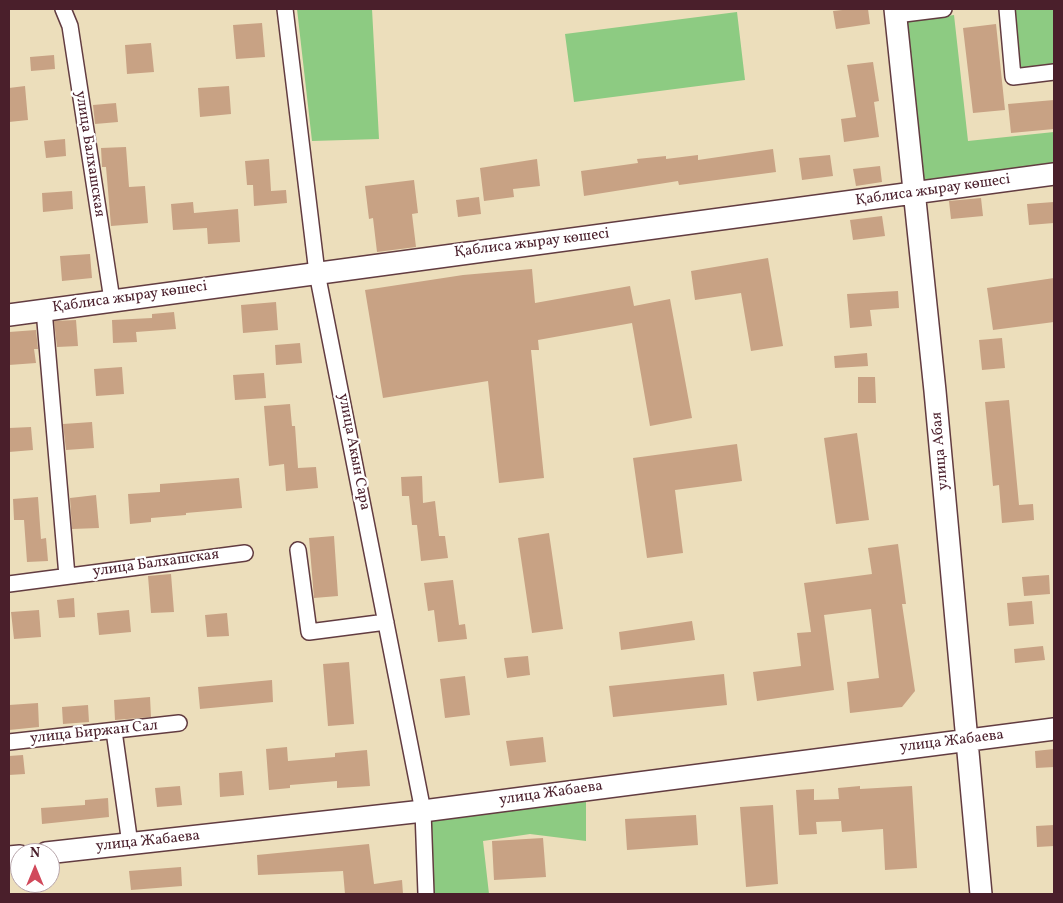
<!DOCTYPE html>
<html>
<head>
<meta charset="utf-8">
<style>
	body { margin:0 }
	#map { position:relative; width:1063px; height:903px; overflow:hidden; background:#ecdebb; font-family:Vollkorn,serif }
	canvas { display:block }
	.frame { position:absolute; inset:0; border:10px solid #4a1f2b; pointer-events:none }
	.north { position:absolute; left:10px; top:843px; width:50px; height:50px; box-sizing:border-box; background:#fff; border:1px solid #b7a5aa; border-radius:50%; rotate:0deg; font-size:14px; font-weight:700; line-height:20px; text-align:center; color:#4a1f2b }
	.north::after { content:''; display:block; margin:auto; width:18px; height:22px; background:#d1495b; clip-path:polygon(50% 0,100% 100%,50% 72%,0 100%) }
</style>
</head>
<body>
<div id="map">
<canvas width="1063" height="903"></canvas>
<div class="frame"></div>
<div class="north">N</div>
</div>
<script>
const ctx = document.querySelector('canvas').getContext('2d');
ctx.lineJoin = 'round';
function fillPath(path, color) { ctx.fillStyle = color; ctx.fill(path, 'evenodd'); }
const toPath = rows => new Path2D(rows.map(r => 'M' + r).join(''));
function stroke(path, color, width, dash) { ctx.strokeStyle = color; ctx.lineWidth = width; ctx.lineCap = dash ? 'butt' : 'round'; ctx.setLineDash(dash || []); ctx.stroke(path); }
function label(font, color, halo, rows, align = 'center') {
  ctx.font = font + ' Vollkorn,serif'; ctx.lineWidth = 4.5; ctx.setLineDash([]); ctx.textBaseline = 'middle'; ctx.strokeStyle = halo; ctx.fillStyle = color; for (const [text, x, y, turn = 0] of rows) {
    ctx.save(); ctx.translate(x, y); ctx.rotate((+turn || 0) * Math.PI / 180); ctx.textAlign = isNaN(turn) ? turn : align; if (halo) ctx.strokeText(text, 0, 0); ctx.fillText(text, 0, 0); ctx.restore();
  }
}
fillPath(toPath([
	[297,9,372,9,379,139,312,141],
	[1011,9,1054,9,1054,65,1019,69],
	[737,12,745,80,574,102,565,34],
	[954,15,968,141,1054,132,1054,168,924,186,906,22],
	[586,799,586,841,530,834,483,841,489,894,433,894,430,817]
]), '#8dcb82');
fillPath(toPath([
	[852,9,868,9,870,24,836,29,833,11],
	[262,23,265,57,236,59,233,25],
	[996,24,1005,110,973,113,963,28],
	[151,43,154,72,127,74,125,45],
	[54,55,55,69,31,71,30,57],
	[873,62,879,101,874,102,879,137,844,142,841,119,856,117,847,65],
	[25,86,28,120,9,122,9,88],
	[229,86,231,114,200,117,198,88],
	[1054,100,1054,129,1011,133,1008,104],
	[116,103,118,122,95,124,93,105],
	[65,139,66,156,46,158,44,141],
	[126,147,129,187,145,186,148,223,111,226,106,167,102,167,101,148],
	[773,149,776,172,679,185,678,181,584,196,581,171,638,163,637,159,666,156,666,159,698,155,698,160],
	[830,155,833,176,802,180,799,158],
	[269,159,271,191,286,190,287,203,254,206,253,185,247,185,245,161],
	[537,159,540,186,513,189,514,197,484,201,480,168],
	[880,166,882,182,856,186,853,169],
	[414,180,418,213,412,214,416,247,377,252,373,218,369,219,365,186],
	[72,191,73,209,43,212,42,193],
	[479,197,481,214,458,217,456,200],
	[981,198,983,216,951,219,949,201],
	[193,202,194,213,238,209,240,242,208,244,207,228,173,230,171,204],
	[1054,202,1054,223,1029,225,1027,204],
	[882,216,885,236,853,240,850,220],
	[90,254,92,278,62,281,60,256],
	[768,258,783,346,751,351,741,293,695,300,691,271],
	[532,269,535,303,630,286,634,306,670,299,692,418,650,426,632,323,538,340,539,350,531,350,544,478,499,483,488,381,383,398,365,290,463,275],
	[1054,278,1054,322,993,330,987,288],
	[898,291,899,308,870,310,872,326,850,328,847,294],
	[276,302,278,330,243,333,241,305],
	[174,312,176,329,136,332,137,342,113,343,112,320,152,318,152,314],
	[76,320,78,346,57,347,54,321],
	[36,330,38,349,34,349,36,363,9,365,9,332],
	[1002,338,1005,368,982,370,979,340],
	[300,343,302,363,276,365,275,345],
	[867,353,868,366,835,368,834,356],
	[122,367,124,394,96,396,94,369],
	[264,373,266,398,235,400,233,375],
	[858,377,875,377,876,403,858,403],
	[1009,400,1019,505,1033,504,1034,520,1002,523,999,485,993,486,985,402],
	[290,404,292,426,295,426,298,468,316,467,318,488,286,491,284,464,269,466,264,406],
	[92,422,94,448,66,450,63,424],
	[31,427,33,450,9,452,9,428],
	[857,433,869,520,836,524,824,438],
	[737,444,742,481,675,490,683,553,647,558,633,458],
	[422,476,423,503,435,501,439,536,445,536,448,558,421,561,417,525,412,525,409,496,402,496,401,477],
	[239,478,242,508,186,513,186,515,151,518,151,522,130,524,128,494,160,492,160,484],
	[96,495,99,528,72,529,70,498],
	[38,497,41,539,46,538,48,561,27,562,24,520,14,520,13,499],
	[549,533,563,629,532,633,518,538],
	[334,536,338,596,314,598,309,538],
	[898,544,906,604,902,604,915,691,902,707,850,713,847,682,879,678,871,609,824,615,834,690,757,701,753,672,801,666,797,633,811,632,804,583,872,574,868,548],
	[171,574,174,612,151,613,148,576],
	[1049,575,1050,594,1024,596,1022,577],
	[453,580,459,625,465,624,467,639,438,642,434,610,428,611,424,583],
	[74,598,75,617,59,618,57,600],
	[1032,601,1034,624,1009,626,1007,603],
	[39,610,41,637,14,639,11,612],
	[129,610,131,632,99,635,97,613],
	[227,613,229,636,207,637,205,615],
	[692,621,695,640,621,650,619,632],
	[1043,646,1045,660,1015,663,1014,649],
	[528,656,530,675,507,678,504,658],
	[349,662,354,724,328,726,323,664],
	[724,674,727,705,613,717,609,686],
	[465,676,470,715,445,718,440,679],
	[272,680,273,702,200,709,198,687],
	[150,697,151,717,115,720,114,700],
	[38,703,39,727,9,730,9,705],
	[88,705,89,722,63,724,62,707],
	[543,737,546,762,510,766,506,741],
	[287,747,288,761,335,757,335,753,367,750,370,786,337,788,337,781,290,785,290,788,269,790,266,749],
	[1054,749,1054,767,1036,768,1035,751],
	[23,755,25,774,9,775,9,756],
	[242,771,244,795,220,797,219,773],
	[180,786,182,805,157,807,155,788],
	[860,786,860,789,912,786,917,868,885,870,883,829,842,832,841,821,816,822,817,834,799,835,796,790,814,789,814,800,839,799,838,788],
	[108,798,109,817,42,824,41,808,85,805,85,800],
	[773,805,778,884,746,887,740,807],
	[696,815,698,845,627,850,625,819],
	[1054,825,1054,846,1037,847,1036,826],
	[543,838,546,877,494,880,492,841],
	[369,844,374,884,402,880,403,894,345,894,343,871,258,875,257,855],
	[181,867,182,886,131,890,129,871]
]), '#c8a284');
const street = toPath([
	[63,9,70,26,112,300],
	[285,9,317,273,423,811,426,894],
	[1007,9,1013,77,1054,72],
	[896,15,944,9],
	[44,310,67,576],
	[298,550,309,632,386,622],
	[9,584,245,553],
	[114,731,130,844],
	[9,742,179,723]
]);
const secondary = toPath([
	[895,9,935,391,981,894],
	[9,315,1054,174],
	[46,853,423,811,1054,729],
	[9,857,20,856]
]);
stroke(street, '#623c41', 18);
stroke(secondary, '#623c41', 24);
stroke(street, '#fff', 15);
stroke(secondary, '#fff', 21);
label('15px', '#4a1f2b', '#fff', [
	["улица Балхашская",89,154,81],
	["Қаблиса жырау көшесі",933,191,-8],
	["Қаблиса жырау көшесі",532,244,-7],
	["Қаблиса жырау көшесі",130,298,-8],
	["улица Абая",941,451,-95],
	["улица Акын Сара",353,452,79],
	["улица Балхашская",156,564,-8],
	["улица Биржан Сал",94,733,-6],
	["улица Жабаева",952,742,-7],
	["улица Жабаева",551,794,-8],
	["улица Жабаева",148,842,-6]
]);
</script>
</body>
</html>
